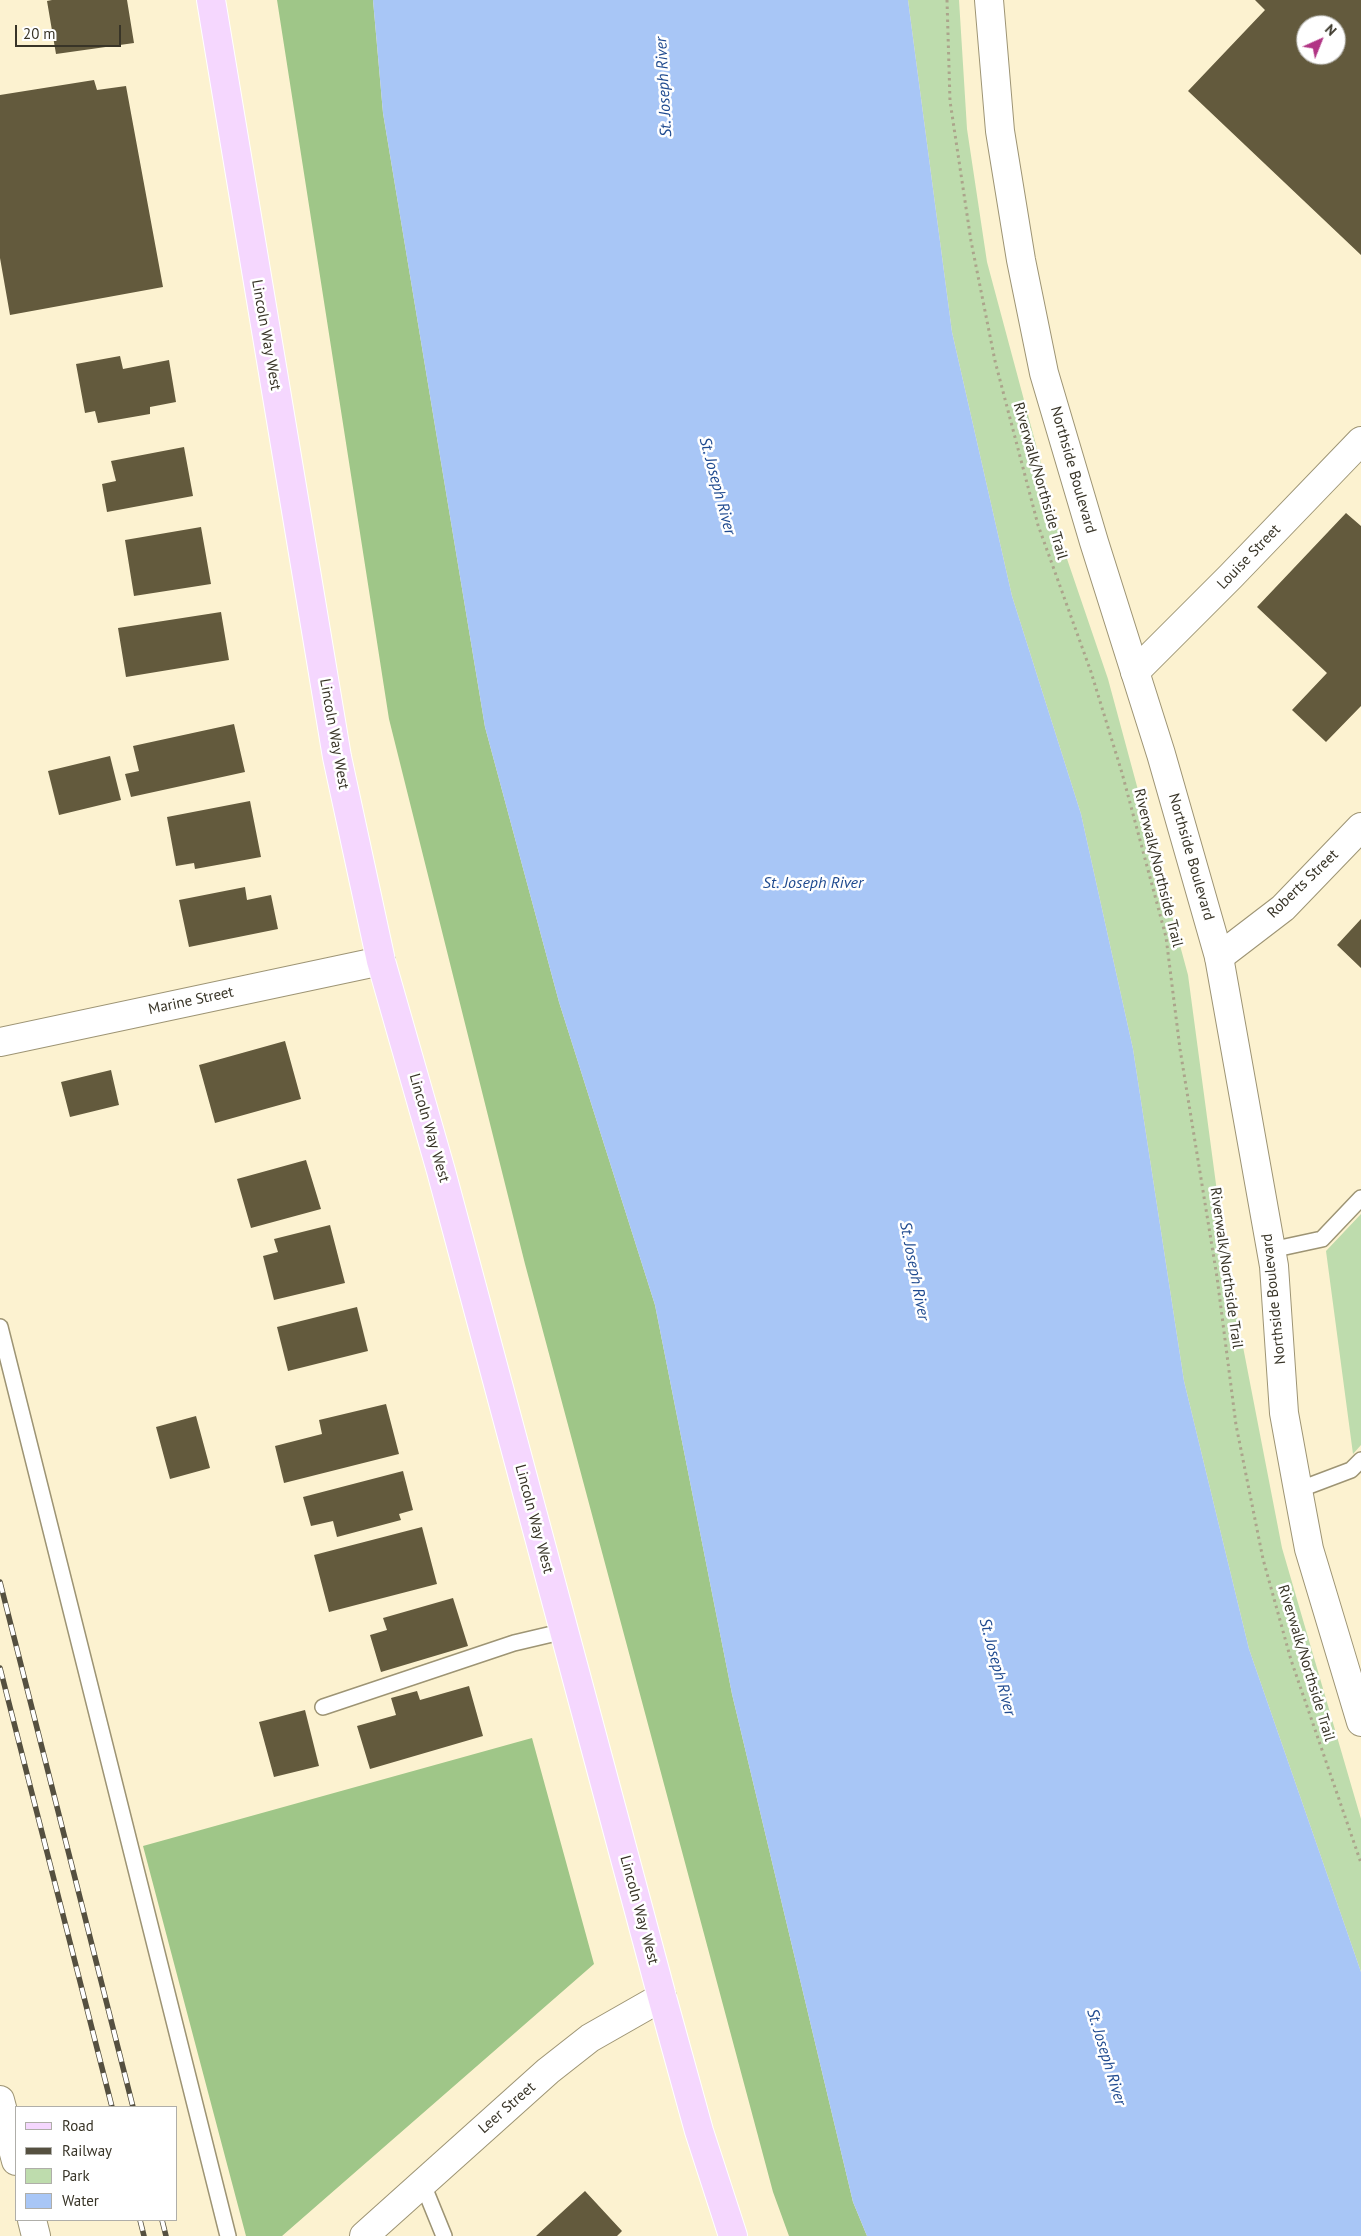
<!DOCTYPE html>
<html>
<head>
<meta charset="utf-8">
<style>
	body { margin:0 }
	#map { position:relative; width:1361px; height:2236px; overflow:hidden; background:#fcf2d0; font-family:"PT Sans",sans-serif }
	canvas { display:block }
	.legend { position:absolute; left:15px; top:2106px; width:162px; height:115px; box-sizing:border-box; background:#fff; border:1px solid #afaea9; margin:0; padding:6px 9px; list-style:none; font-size:15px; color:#383427 }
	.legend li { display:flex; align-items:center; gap:10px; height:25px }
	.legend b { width:25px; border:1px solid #afaea9 }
	.north { position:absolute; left:1296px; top:15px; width:50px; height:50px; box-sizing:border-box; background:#fff; border:1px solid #afaea9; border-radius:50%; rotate:44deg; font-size:14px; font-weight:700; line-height:20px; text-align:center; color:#383427 }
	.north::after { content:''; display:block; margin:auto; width:18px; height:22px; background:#b13585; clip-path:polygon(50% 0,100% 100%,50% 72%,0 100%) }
	.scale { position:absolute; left:15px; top:25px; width:106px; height:22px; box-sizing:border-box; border:2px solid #383427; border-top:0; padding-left:6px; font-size:15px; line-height:18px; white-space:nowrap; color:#383427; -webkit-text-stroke:4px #fff; paint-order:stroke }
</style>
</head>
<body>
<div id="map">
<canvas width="1361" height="2236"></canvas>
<ul class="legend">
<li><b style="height:6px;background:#f5d7fe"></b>Road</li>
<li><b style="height:6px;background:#555040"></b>Railway</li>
<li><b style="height:14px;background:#bedcad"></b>Park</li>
<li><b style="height:14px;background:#a8c6f6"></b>Water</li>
</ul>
<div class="north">N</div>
<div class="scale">20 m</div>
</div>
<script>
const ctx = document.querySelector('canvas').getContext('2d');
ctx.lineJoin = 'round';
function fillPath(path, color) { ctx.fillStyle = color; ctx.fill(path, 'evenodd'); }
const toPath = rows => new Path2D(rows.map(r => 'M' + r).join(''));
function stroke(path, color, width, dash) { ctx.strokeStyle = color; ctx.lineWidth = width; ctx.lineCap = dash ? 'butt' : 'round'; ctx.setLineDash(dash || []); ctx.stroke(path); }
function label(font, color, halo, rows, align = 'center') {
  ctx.font = font + ' "PT Sans",sans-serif'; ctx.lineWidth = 5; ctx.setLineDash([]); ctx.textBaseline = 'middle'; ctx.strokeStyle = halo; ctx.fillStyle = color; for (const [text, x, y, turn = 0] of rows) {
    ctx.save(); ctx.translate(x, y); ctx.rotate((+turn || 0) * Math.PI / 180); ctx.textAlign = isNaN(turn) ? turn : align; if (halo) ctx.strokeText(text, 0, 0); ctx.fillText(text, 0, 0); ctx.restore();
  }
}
fillPath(toPath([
	[908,0,959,0,967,129,987,262,1065,553,1108,679,1188,975,1226,1259,1282,1548,1361,1819,1361,1972,1249,1649,1184,1381,1133,1049,1081,814,1012,596,952,332],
	[1361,1214,1361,1445,1353,1454,1326,1251]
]), '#bedcad');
fillPath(toPath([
	[277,0,373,0,383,113,485,727,559,1002,655,1305,732,1694,853,2202,867,2236,789,2236,773,2192,525,1264,389,719],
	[532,1738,594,1964,282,2236,246,2236,143,1846]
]), '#9fc688');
fillPath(toPath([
	[373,0,908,0,952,332,1012,596,1081,814,1133,1049,1184,1381,1249,1649,1361,1972,1361,2236,867,2236,853,2202,732,1694,655,1305,559,1002,485,727,383,113]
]), '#a8c6f6');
fillPath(toPath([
	[52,0,127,0,134,43,56,54,47,1],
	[1255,0,1361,0,1361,255,1188,91,1265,10],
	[1306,25,1336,25,1336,55,1306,55],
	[94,80,97,90,126,86,163,287,10,315,0,258,0,95],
	[120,356,123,369,169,360,176,402,150,407,150,414,98,423,95,411,85,413,76,364],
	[184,447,193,496,107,512,102,484,116,481,111,461],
	[1346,513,1361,526,1361,706,1326,742,1292,710,1327,673,1257,607],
	[201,527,211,584,134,596,125,540],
	[221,612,229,660,126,677,118,628],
	[234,724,245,772,131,797,125,774,139,771,133,746],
	[110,756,121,800,59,815,48,771],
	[250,801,261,857,195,869,194,863,176,866,167,817],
	[245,887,247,900,271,895,278,929,189,947,179,900],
	[1361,919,1361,968,1337,945],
	[285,1041,301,1099,215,1123,199,1065],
	[111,1070,119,1105,70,1117,61,1082],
	[306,1160,321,1209,251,1228,237,1179],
	[330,1225,345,1283,274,1300,263,1256,278,1252,274,1239],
	[357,1307,368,1351,288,1371,277,1327],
	[386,1404,399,1454,284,1483,275,1446,322,1434,319,1420],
	[196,1416,210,1468,170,1479,156,1427],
	[403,1471,413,1510,399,1514,401,1520,337,1537,333,1521,311,1526,303,1497],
	[422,1527,437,1584,329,1612,314,1555],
	[453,1598,468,1646,381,1672,370,1635,387,1630,383,1618],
	[469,1686,483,1736,370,1769,357,1726,396,1715,391,1698,417,1691,420,1700],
	[305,1710,319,1766,274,1777,259,1722],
	[585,2191,622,2231,617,2236,536,2236]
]), '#635a3d');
const service = toPath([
	[1271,1250,1322,1239,1361,1198],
	[0,1327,228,2236],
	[1298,1490,1351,1470,1361,1460],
	[323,1707,514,1643,565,1631],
	[422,2182,444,2236]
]);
const minor = toPath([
	[1135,672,1231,576,1361,441],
	[1219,957,1283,908,1361,827],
	[0,1042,381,961],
	[0,2100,16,2161],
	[32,2220,36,2236],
	[364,2236,548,2071,590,2038,662,1997]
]);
const tertiary = toPath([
	[989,0,1000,131,1021,260,1044,373,1094,542,1161,754,1219,957,1274,1266,1284,1413,1298,1490,1309,1549,1361,1722]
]);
const primary = toPath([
	[211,0,337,757,381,961,441,1171,662,1997,699,2131,733,2236]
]);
stroke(service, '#9d9474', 18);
stroke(minor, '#9d9474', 30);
stroke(tertiary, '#9d9474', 30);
stroke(primary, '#fff', 30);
stroke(toPath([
	[947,0,950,101,971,241,995,361,1038,525,1091,672,1122,773,1166,937,1180,1049,1217,1277,1236,1425,1263,1559,1291,1660,1361,1863]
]), '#aba48b', 3, [2.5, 4]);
stroke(service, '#fff', 15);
stroke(minor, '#fff', 28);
stroke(tertiary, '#fff', 28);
stroke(primary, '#f5d7fe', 28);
const rail = toPath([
	[0,1582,133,2107],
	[0,1668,112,2107],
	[140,2220,144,2236],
	[162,2220,166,2236]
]);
stroke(rail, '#555040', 5.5);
stroke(rail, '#fff', 4, [11]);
label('15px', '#383427', '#fff', [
	["Lincoln Way West",266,335,80],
	["Northside Boulevard",1073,470,74],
	["Riverwalk/Northside Trail",1040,481,74],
	["Louise Street",1249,557,-46],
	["Lincoln Way West",334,734,80],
	["Northside Boulevard",1191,857,74],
	["Riverwalk/Northside Trail",1158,868,76],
	["Roberts Street",1303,884,-44],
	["Marine Street",191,1001,-12],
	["Lincoln Way West",429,1128,74],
	["Riverwalk/Northside Trail",1226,1268,82],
	["Northside Boulevard",1274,1299,-96],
	["Lincoln Way West",534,1519,75],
	["Riverwalk/Northside Trail",1306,1663,73],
	["Lincoln Way West",639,1910,75],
	["Leer Street",507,2108,-41]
]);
label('italic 16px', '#1f4a8f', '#fff', [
	["St. Joseph River",664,87,-93],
	["St. Joseph River",717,486,75],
	["St. Joseph River",813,883],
	["St. Joseph River",914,1271,79],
	["St. Joseph River",997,1667,75],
	["St. Joseph River",1106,2057,73]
]);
</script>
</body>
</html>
